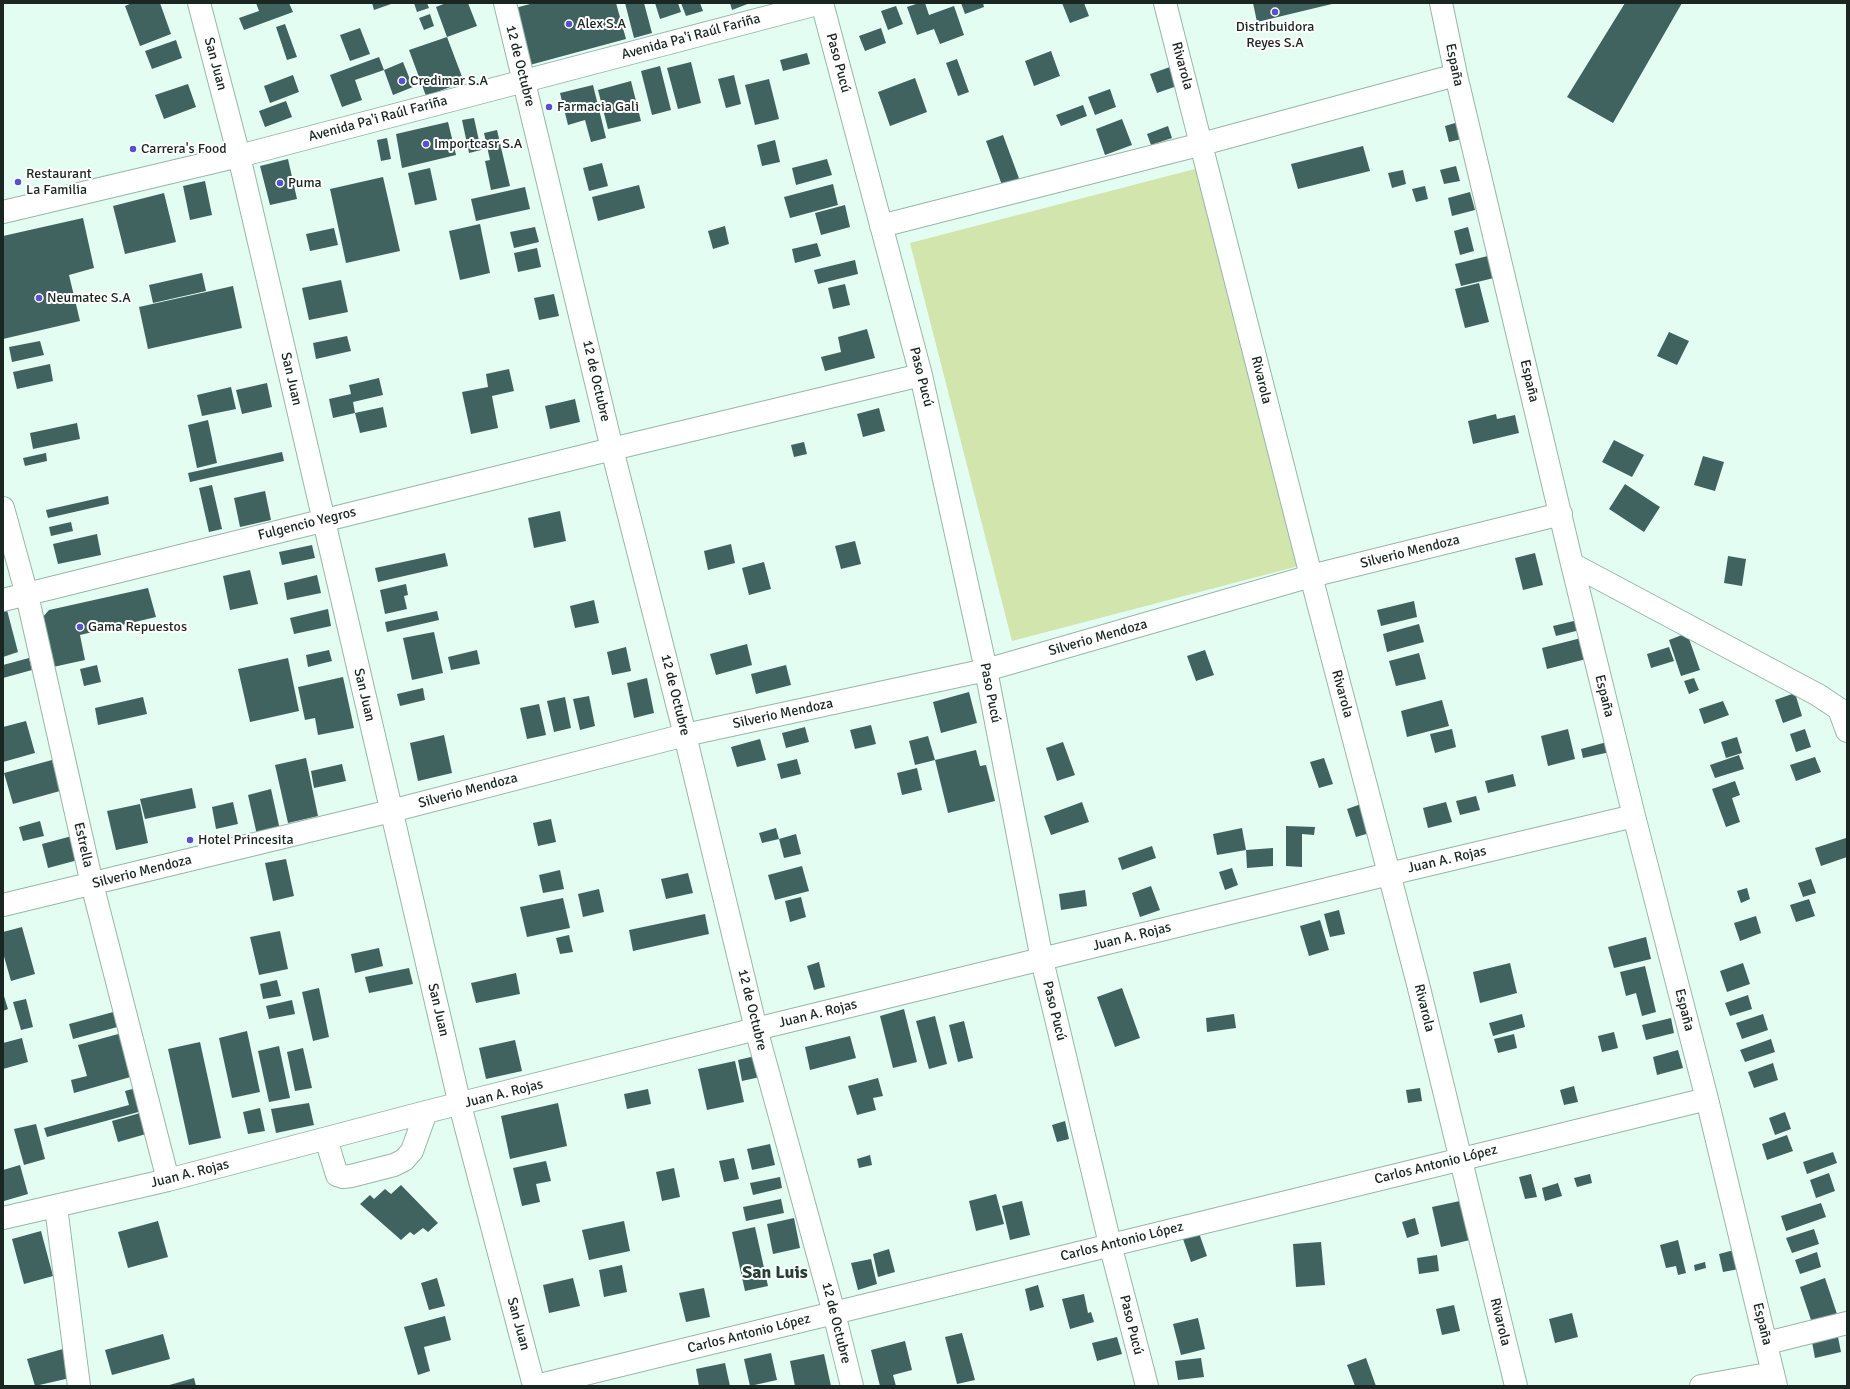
<!DOCTYPE html>
<html>
<head>
<meta charset="utf-8">
<style>
	body { margin:0 }
	#map { position:relative; width:1850px; height:1389px; overflow:hidden; background:#e3fdf2; font-family:Signika,sans-serif }
	canvas { display:block }
	.frame { position:absolute; inset:0; border:4px solid #1a2621; pointer-events:none }
</style>
</head>
<body>
<div id="map">
<canvas width="1850" height="1389"></canvas>
<div class="frame"></div>
</div>
<script>
const ctx = document.querySelector('canvas').getContext('2d');
ctx.lineJoin = 'round';
function fillPath(path, color) { ctx.fillStyle = color; ctx.fill(path, 'evenodd'); }
const toPath = rows => new Path2D(rows.map(r => 'M' + r).join(''));
function stroke(path, color, width, dash) { ctx.strokeStyle = color; ctx.lineWidth = width; ctx.lineCap = dash ? 'butt' : 'round'; ctx.setLineDash(dash || []); ctx.stroke(path); }
function label(font, color, halo, rows, align = 'center') {
  ctx.font = font + ' Signika,sans-serif'; ctx.lineWidth = 4; ctx.setLineDash([]); ctx.textBaseline = 'middle'; ctx.strokeStyle = halo; ctx.fillStyle = color; for (const [text, x, y, turn = 0] of rows) {
    ctx.save(); ctx.translate(x, y); ctx.rotate((+turn || 0) * Math.PI / 180); ctx.textAlign = isNaN(turn) ? turn : align; if (halo) ctx.strokeText(text, 0, 0); ctx.fillText(text, 0, 0); ctx.restore();
  }
}
fillPath(toPath([
	[1218,163,1314,562,1012,641,910,243]
]), '#d1e5ac');
fillPath(toPath([
	[132,3,160,3,171,34,140,46,125,6],
	[256,3,289,3,293,12,244,30,239,18,259,11],
	[372,3,391,3,391,4,374,10],
	[414,3,427,3,429,8,417,12],
	[446,3,468,3,477,26,447,37,436,7],
	[534,3,616,3,626,39,526,66,511,9],
	[625,3,644,3,652,33,634,38],
	[655,3,678,3,681,12,660,19],
	[681,3,700,3,703,11,686,16],
	[730,3,750,3,732,10],
	[919,3,925,3,929,15,954,6,964,35,940,44,934,29,917,35,907,7],
	[961,3,983,3,984,7,965,14],
	[1062,3,1084,3,1089,16,1070,23],
	[1253,3,1332,3,1332,4,1257,22],
	[1625,3,1682,3,1613,123,1567,97],
	[896,6,903,24,888,30,881,11],
	[430,14,434,26,424,30,419,18],
	[285,24,297,57,287,60,276,27],
	[360,28,370,54,350,61,340,35],
	[881,28,886,43,865,51,859,36],
	[447,37,464,82,426,96,409,50],
	[176,40,182,58,152,69,145,51],
	[1051,51,1060,76,1034,86,1025,61],
	[807,53,810,64,783,71,780,60],
	[379,57,384,70,355,80,362,100,342,107,330,75],
	[957,59,969,92,958,96,946,63],
	[403,62,413,87,393,95,384,70],
	[691,62,701,103,678,109,667,68],
	[660,66,671,110,652,115,641,71],
	[1170,67,1177,86,1157,93,1150,74],
	[293,75,299,92,270,103,264,86],
	[734,75,741,104,726,108,718,79],
	[915,78,927,112,890,126,878,92],
	[769,79,779,119,755,125,745,85],
	[631,81,641,121,608,129,598,90],
	[188,84,196,107,164,119,155,95],
	[593,85,606,138,591,142,585,120,568,125,560,93],
	[1110,89,1116,107,1095,115,1088,97],
	[286,101,292,117,265,127,259,111],
	[1083,105,1087,116,1061,126,1056,115],
	[474,118,481,150,469,153,462,120],
	[1122,119,1132,145,1105,155,1096,129],
	[1462,121,1466,138,1449,142,1445,126],
	[448,122,456,155,402,168,396,134],
	[1168,126,1172,138,1151,145,1147,134],
	[497,130,510,186,491,190,485,161,490,160,484,133],
	[1003,135,1020,181,1003,188,986,141],
	[387,138,391,159,381,161,377,140],
	[775,140,780,162,762,166,757,145],
	[1363,146,1370,171,1298,189,1291,164],
	[288,159,297,199,270,205,260,166],
	[827,159,832,175,796,185,792,168],
	[602,163,608,186,589,191,583,168],
	[1456,166,1460,181,1444,184,1440,170],
	[430,168,437,200,415,205,408,173],
	[1403,170,1406,184,1392,188,1388,173],
	[383,177,400,251,346,263,330,189],
	[205,181,212,215,190,220,183,186],
	[833,184,838,205,790,218,784,197],
	[639,185,645,208,598,221,592,197],
	[1425,186,1428,199,1416,202,1412,189],
	[525,187,530,209,476,221,471,199],
	[1470,192,1475,210,1452,216,1448,198],
	[164,193,176,242,125,254,113,206],
	[845,205,850,227,821,235,815,213],
	[83,218,94,268,69,275,80,321,3,339,3,236],
	[480,224,490,273,460,280,449,231],
	[725,226,729,244,713,249,708,231],
	[535,227,539,242,514,248,510,232],
	[1468,227,1474,251,1460,255,1454,231],
	[334,228,338,245,310,251,306,234],
	[817,243,821,256,795,263,792,249],
	[537,248,541,267,518,272,514,253],
	[1496,254,1502,276,1461,286,1455,264],
	[855,260,858,274,818,284,814,270],
	[202,273,206,291,153,303,149,285],
	[341,280,348,312,309,320,302,288],
	[1479,283,1489,322,1465,328,1455,289],
	[845,284,850,305,833,309,828,288],
	[233,286,242,328,148,349,139,307],
	[554,294,559,316,539,320,534,298],
	[867,329,875,358,825,371,821,357,841,352,838,337],
	[1669,332,1689,341,1677,365,1657,356],
	[347,336,351,351,316,359,313,343],
	[40,341,44,355,12,362,9,347],
	[50,364,53,381,17,389,13,372],
	[509,369,514,391,492,396,498,428,471,434,462,392,488,387,486,374],
	[379,378,383,395,353,402,355,413,333,418,329,399,351,394,349,385],
	[267,383,272,407,242,414,236,390],
	[231,387,236,409,202,416,197,395],
	[575,399,580,422,550,429,545,406],
	[383,407,387,427,360,433,355,413],
	[879,408,885,431,863,437,857,414],
	[1496,414,1497,419,1515,415,1519,433,1473,444,1468,421],
	[208,420,217,463,197,468,188,425],
	[77,423,80,439,33,449,30,433],
	[1614,440,1644,455,1632,477,1602,462],
	[804,442,807,454,794,457,791,445],
	[282,452,284,461,190,482,188,473],
	[46,453,47,461,25,466,23,458],
	[1703,456,1724,462,1715,491,1694,485],
	[1625,484,1660,507,1644,532,1609,509],
	[212,485,222,529,209,532,199,488],
	[265,491,271,520,240,527,234,498],
	[108,496,109,504,48,518,46,510],
	[560,511,566,541,534,548,528,518],
	[71,522,73,531,51,536,49,527],
	[97,534,101,555,58,564,53,544],
	[855,541,861,564,841,569,835,546],
	[731,544,735,563,708,570,704,551],
	[312,545,315,558,282,565,279,552],
	[445,553,448,566,378,582,375,568],
	[1535,553,1543,585,1523,590,1515,558],
	[1728,556,1746,559,1742,586,1724,583],
	[764,562,771,589,749,595,742,568],
	[250,570,258,604,230,610,223,576],
	[317,575,321,593,287,600,284,583],
	[406,584,408,595,404,596,407,609,385,614,380,590],
	[148,588,156,617,80,635,85,660,53,667,42,618,49,610],
	[594,600,599,623,575,628,570,606],
	[1414,601,1417,617,1381,626,1377,610],
	[328,609,331,626,294,634,290,618],
	[7,610,18,652,3,657,3,611],
	[437,611,439,620,387,632,385,622],
	[1578,620,1580,630,1556,636,1553,626],
	[1419,624,1424,642,1387,652,1383,634],
	[434,632,443,673,412,680,403,638],
	[1687,633,1700,670,1681,676,1669,640],
	[1589,636,1594,657,1547,669,1542,648],
	[747,644,752,665,716,675,710,654],
	[626,647,631,671,612,675,607,652],
	[1669,647,1674,661,1651,668,1647,654],
	[329,650,332,661,308,667,306,655],
	[477,650,480,664,451,670,448,657],
	[1205,650,1214,675,1196,681,1187,656],
	[1419,653,1426,679,1396,686,1389,661],
	[29,658,32,670,3,678,3,665],
	[288,658,299,711,250,722,238,669],
	[97,665,101,682,84,686,80,669],
	[786,665,791,685,756,694,751,674],
	[343,677,354,728,318,735,315,718,305,720,298,687],
	[647,678,654,713,634,718,627,683],
	[1694,678,1699,690,1689,694,1684,681],
	[423,688,425,700,400,706,397,694],
	[969,692,977,723,941,733,933,702],
	[1795,693,1802,716,1783,723,1775,700],
	[589,696,595,726,580,730,573,699],
	[143,697,147,714,98,725,95,708],
	[565,697,571,728,554,732,547,701],
	[1442,700,1449,726,1407,737,1401,711],
	[1723,701,1729,715,1704,724,1699,709],
	[539,704,546,735,527,739,520,708],
	[26,721,35,753,3,762,3,727],
	[871,725,876,744,855,749,850,730],
	[805,727,809,742,786,748,782,733],
	[1452,729,1456,747,1435,753,1430,734],
	[1568,729,1575,759,1548,766,1541,736],
	[1805,729,1811,747,1796,752,1790,734],
	[444,735,452,773,418,781,410,743],
	[928,736,935,760,915,765,909,741],
	[1737,737,1742,753,1726,758,1721,742],
	[760,739,766,760,737,767,731,747],
	[1063,742,1075,775,1057,781,1046,748],
	[1607,742,1610,752,1583,758,1581,749],
	[976,750,980,766,986,765,995,801,948,813,935,760],
	[1739,755,1744,769,1715,778,1710,765],
	[1815,757,1821,772,1796,781,1790,765],
	[306,758,318,816,288,823,275,765],
	[1324,758,1333,784,1319,788,1310,762],
	[797,759,801,774,781,779,777,764],
	[52,760,60,791,13,804,4,773],
	[342,764,346,781,314,788,311,771],
	[917,768,922,790,902,795,897,773],
	[1513,774,1516,786,1488,793,1485,781],
	[1735,781,1740,795,1732,798,1740,822,1726,827,1712,789],
	[192,788,196,808,145,819,140,799],
	[271,789,280,830,257,835,248,795],
	[1476,796,1480,810,1460,815,1456,801],
	[233,802,238,824,216,829,212,807],
	[1082,802,1089,822,1051,835,1044,816],
	[1446,802,1452,822,1428,828,1423,808],
	[1364,803,1373,832,1356,837,1347,809],
	[140,804,148,843,116,850,107,811],
	[551,819,556,842,538,846,533,823],
	[40,821,44,836,23,841,19,827],
	[1286,826,1315,827,1314,835,1302,834,1302,867,1286,866],
	[776,828,779,839,796,834,801,854,784,858,779,839,762,843,759,833],
	[1242,828,1246,850,1217,855,1213,834],
	[72,836,78,860,48,868,42,844],
	[1846,838,1847,857,1821,866,1815,848],
	[1152,846,1156,858,1122,870,1118,858],
	[1273,848,1273,866,1247,868,1246,850],
	[286,859,294,896,273,901,265,863],
	[802,866,809,891,775,900,768,875],
	[1232,868,1238,885,1225,890,1219,872],
	[560,870,564,889,543,893,539,875],
	[688,873,693,893,666,899,661,879],
	[1811,879,1816,893,1803,897,1798,883],
	[1151,886,1160,910,1140,917,1132,893],
	[1747,888,1750,899,1741,903,1737,891],
	[599,889,604,912,583,917,578,894],
	[1085,890,1087,906,1061,910,1059,894],
	[801,897,806,917,790,922,785,901],
	[563,898,570,928,527,937,520,907],
	[1809,899,1815,916,1796,922,1790,905],
	[1339,910,1345,934,1330,937,1324,914],
	[705,914,709,934,633,951,629,930],
	[1756,916,1761,933,1740,941,1734,923],
	[1320,920,1329,950,1309,956,1300,926],
	[22,927,35,974,11,981,3,953,3,932],
	[280,931,288,969,259,975,250,937],
	[569,935,573,952,560,954,556,938],
	[1646,937,1651,959,1614,968,1608,947],
	[379,948,383,966,355,973,351,954],
	[819,962,825,987,814,990,807,966],
	[1510,963,1517,993,1480,1003,1473,972],
	[1743,963,1750,984,1727,992,1720,971],
	[1645,966,1656,1012,1642,1016,1636,993,1626,996,1620,972],
	[409,968,413,984,369,993,365,977],
	[516,973,520,994,476,1003,471,983],
	[277,980,281,996,263,999,260,984],
	[319,988,329,1037,313,1041,302,992],
	[1122,988,1140,1038,1115,1047,1097,997],
	[3,993,8,1009,3,1011],
	[1748,995,1752,1009,1730,1016,1725,1003],
	[26,999,33,1027,21,1030,13,1002],
	[292,1000,295,1014,269,1019,266,1006],
	[904,1009,917,1062,893,1068,880,1016],
	[117,1011,121,1026,73,1039,69,1024],
	[1234,1014,1236,1028,1207,1032,1206,1018],
	[1522,1014,1525,1027,1493,1036,1489,1023],
	[1763,1014,1768,1030,1742,1039,1736,1023],
	[935,1016,947,1064,929,1069,916,1021],
	[1671,1018,1674,1033,1646,1040,1642,1025],
	[964,1021,973,1058,958,1062,949,1025],
	[247,1031,260,1092,232,1098,219,1038],
	[1614,1032,1618,1048,1602,1052,1598,1036],
	[122,1033,134,1076,74,1093,71,1080,87,1076,78,1045],
	[1514,1034,1517,1048,1498,1053,1494,1039],
	[850,1036,856,1058,810,1070,805,1047],
	[22,1038,28,1062,3,1069,3,1043],
	[1771,1039,1775,1052,1745,1062,1740,1050],
	[515,1040,522,1071,486,1079,479,1048],
	[200,1042,221,1138,189,1145,168,1049],
	[279,1046,290,1098,269,1102,258,1051],
	[303,1048,312,1088,295,1091,287,1052],
	[1678,1050,1683,1068,1657,1075,1653,1057],
	[755,1056,760,1077,742,1081,738,1060],
	[735,1061,744,1102,707,1110,698,1069],
	[1773,1063,1778,1080,1754,1088,1748,1072],
	[878,1078,883,1096,873,1098,876,1110,857,1115,848,1086],
	[1574,1086,1578,1102,1564,1105,1560,1090],
	[136,1088,142,1111,47,1137,44,1128,129,1105,125,1091],
	[1420,1088,1422,1101,1408,1103,1406,1090],
	[648,1089,651,1104,627,1109,624,1094],
	[309,1103,314,1125,276,1133,271,1109],
	[558,1103,567,1146,510,1159,501,1116],
	[260,1108,265,1131,248,1134,243,1112],
	[1785,1112,1791,1129,1775,1135,1769,1118],
	[140,1113,146,1134,118,1142,112,1121],
	[1065,1121,1069,1139,1057,1142,1052,1125],
	[36,1124,45,1159,24,1165,14,1129],
	[1787,1135,1793,1151,1767,1160,1762,1144],
	[770,1144,775,1165,752,1170,747,1149],
	[1833,1152,1837,1163,1807,1174,1803,1162],
	[870,1155,872,1165,859,1168,857,1159],
	[734,1158,739,1179,724,1182,719,1161],
	[546,1161,551,1181,536,1184,540,1202,522,1206,513,1168],
	[20,1165,28,1194,4,1201,3,1170],
	[674,1168,680,1197,662,1201,656,1172],
	[1829,1173,1835,1191,1816,1198,1810,1180],
	[1531,1174,1537,1197,1525,1199,1519,1177],
	[1590,1174,1592,1183,1577,1187,1574,1178],
	[780,1177,782,1188,753,1195,750,1183],
	[1558,1183,1562,1196,1545,1201,1542,1188],
	[401,1185,438,1223,428,1232,423,1228,414,1235,410,1232,401,1240,360,1204,370,1195,374,1199,385,1189,391,1194],
	[996,1194,1004,1224,976,1231,969,1201],
	[781,1199,784,1213,746,1221,743,1207],
	[1469,1199,1478,1238,1441,1247,1432,1207],
	[1022,1201,1030,1235,1010,1240,1002,1206],
	[1821,1203,1826,1217,1786,1231,1781,1216],
	[794,1218,800,1248,773,1254,767,1224],
	[1415,1218,1419,1234,1407,1238,1402,1222],
	[158,1221,168,1257,128,1268,118,1232],
	[624,1221,630,1251,589,1260,582,1230],
	[755,1227,768,1286,745,1291,732,1232],
	[1814,1229,1819,1244,1792,1253,1786,1238],
	[41,1231,53,1276,24,1284,12,1239],
	[1199,1233,1207,1256,1191,1262,1183,1239],
	[1678,1240,1686,1273,1678,1275,1676,1266,1666,1268,1660,1245],
	[1321,1242,1325,1285,1296,1287,1293,1244],
	[889,1249,895,1272,878,1277,873,1254],
	[1734,1250,1739,1269,1723,1272,1719,1254],
	[1817,1252,1821,1267,1800,1274,1795,1260],
	[1437,1255,1439,1271,1419,1274,1417,1258],
	[871,1259,877,1284,858,1290,851,1263],
	[1705,1262,1706,1268,1695,1271,1694,1265],
	[622,1265,627,1292,604,1297,599,1270],
	[437,1278,445,1306,429,1310,421,1283],
	[573,1278,580,1306,549,1313,543,1285],
	[1825,1278,1838,1317,1813,1326,1800,1287],
	[1038,1285,1044,1307,1030,1311,1025,1289],
	[704,1288,710,1317,686,1322,679,1293],
	[1084,1294,1088,1313,1091,1312,1094,1322,1070,1329,1062,1299],
	[1454,1305,1460,1331,1442,1335,1436,1309],
	[1572,1313,1578,1337,1555,1343,1549,1319],
	[445,1316,451,1340,424,1347,430,1371,418,1375,404,1327],
	[1198,1318,1205,1349,1181,1355,1173,1324],
	[962,1333,975,1380,957,1384,945,1337],
	[163,1334,170,1359,112,1375,105,1350],
	[1117,1337,1122,1354,1097,1361,1092,1343],
	[1838,1337,1841,1352,1815,1358,1812,1342],
	[905,1341,912,1370,893,1375,896,1386,880,1386,871,1350],
	[63,1349,70,1378,35,1386,27,1359],
	[771,1353,777,1380,750,1386,744,1359],
	[824,1354,831,1386,795,1386,790,1361],
	[1201,1358,1204,1377,1178,1380,1175,1361],
	[1366,1358,1376,1386,1355,1386,1347,1365],
	[725,1363,730,1386,699,1386,696,1369],
	[194,1378,196,1386,166,1386]
]), '#416360');
const minor = toPath([
	[199,3,239,156,460,1105,534,1386],
	[505,3,612,449,685,735,756,1029,834,1313,852,1386],
	[822,3,921,375,986,670,1042,960,1110,1244,1147,1386],
	[1165,3,1311,576,1418,984,1516,1386],
	[1441,3,1456,75,1572,564,1634,816,1707,1099,1776,1386],
	[881,226,1202,144,1456,75],
	[3,508,27,595,92,884,168,1180],
	[1572,564,1818,695,1839,709,1847,731],
	[3,600,612,449,921,375],
	[3,905,391,811,685,735,986,670,1311,576,1561,514],
	[326,1139,337,1175,343,1177,351,1176,394,1165,404,1160,412,1151,426,1112],
	[56,1207,79,1386],
	[3,1218,168,1180,426,1112,756,1029,1389,874,1634,816],
	[1767,1343,1847,1323],
	[536,1386,1707,1099],
	[1701,1386,1773,1373]
]);
const highway = toPath([
	[3,212,239,156,821,3]
]);
stroke(minor, '#97b6a9', 24);
stroke(highway, '#97b6a9', 24);
stroke(minor, '#fff', 22);
stroke(highway, '#fff', 22);
for (const [x, y, r, color] of [
	[1275,12,4,"#5653ca"],
	[569,24,4,"#5653ca"],
	[402,81,4,"#5653ca"],
	[549,107,4,"#5653ca"],
	[426,144,4,"#5653ca"],
	[133,149,4,"#5653ca"],
	[18,182,4,"#5653ca"],
	[280,183,4,"#5653ca"],
	[39,298,4,"#5653ca"],
	[80,627,4,"#5653ca"],
	[190,840,4,"#5653ca"]
]) { const dot = new Path2D(); dot.arc(x, y, r, 0, 2 * Math.PI); ctx.fillStyle = color; ctx.fill(dot); stroke(dot, '#fff', 1.5); }
label('14px', '#1a2621', '#fff', [
	["Alex S.A",577,24],
	["Distribuidora",1275,27,"center"],
	["Reyes S.A",1275,43,"center"],
	["Credimar S.A",410,81],
	["Farmacia Gali",557,107],
	["Importcasr S.A",434,144],
	["Carrera's Food",141,149],
	["Restaurant",26,174],
	["La Familia",26,190],
	["Puma",288,183],
	["Neumatec S.A",47,298],
	["Gama Repuestos",88,627],
	["Hotel Princesita",198,840]
], 'left');
label('14px', '#1a2621', '#fff', [
	["Avenida Pa'i Raúl Fariña",691,37,-15],
	["Paso Pucú",838,63,75],
	["San Juan",215,64,75],
	["España",1454,65,78],
	["12 de Octubre",520,66,76],
	["Rivarola",1182,66,75],
	["Avenida Pa'i Raúl Fariña",378,119,-15],
	["Paso Pucú",921,377,76],
	["San Juan",291,379,77],
	["Rivarola",1261,380,76],
	["12 de Octubre",596,381,77],
	["España",1529,381,77],
	["Fulgencio Yegros",307,524,-14],
	["Silverio Mendoza",1410,552,-14],
	["Silverio Mendoza",1098,638,-16],
	["Paso Pucú",990,693,79],
	["Rivarola",1342,694,75],
	["San Juan",364,695,77],
	["12 de Octubre",675,695,76],
	["España",1604,696,76],
	["Silverio Mendoza",783,714,-12],
	["Silverio Mendoza",468,791,-15],
	["Estrella",83,845,77],
	["Juan A. Rojas",1447,860,-13],
	["Silverio Mendoza",142,872,-14],
	["Juan A. Rojas",1132,937,-14],
	["Rivarola",1424,1008,76],
	["San Juan",438,1010,77],
	["12 de Octubre",752,1010,76],
	["España",1684,1010,76],
	["Paso Pucú",1054,1011,76],
	["Juan A. Rojas",818,1014,-14],
	["Juan A. Rojas",504,1094,-14],
	["Carlos Antonio López",1436,1165,-14],
	["Juan A. Rojas",190,1174,-14],
	["Carlos Antonio López",1122,1242,-14],
	["Rivarola",1500,1322,76],
	["12 de Octubre",836,1323,76],
	["San Juan",518,1324,75],
	["España",1762,1324,76],
	["Paso Pucú",1131,1325,76],
	["Carlos Antonio López",749,1334,-14]
]);
label('bold 18px', '#233f35', '#fff', [
	["San Luis",775,1273]
]);
</script>
</body>
</html>
